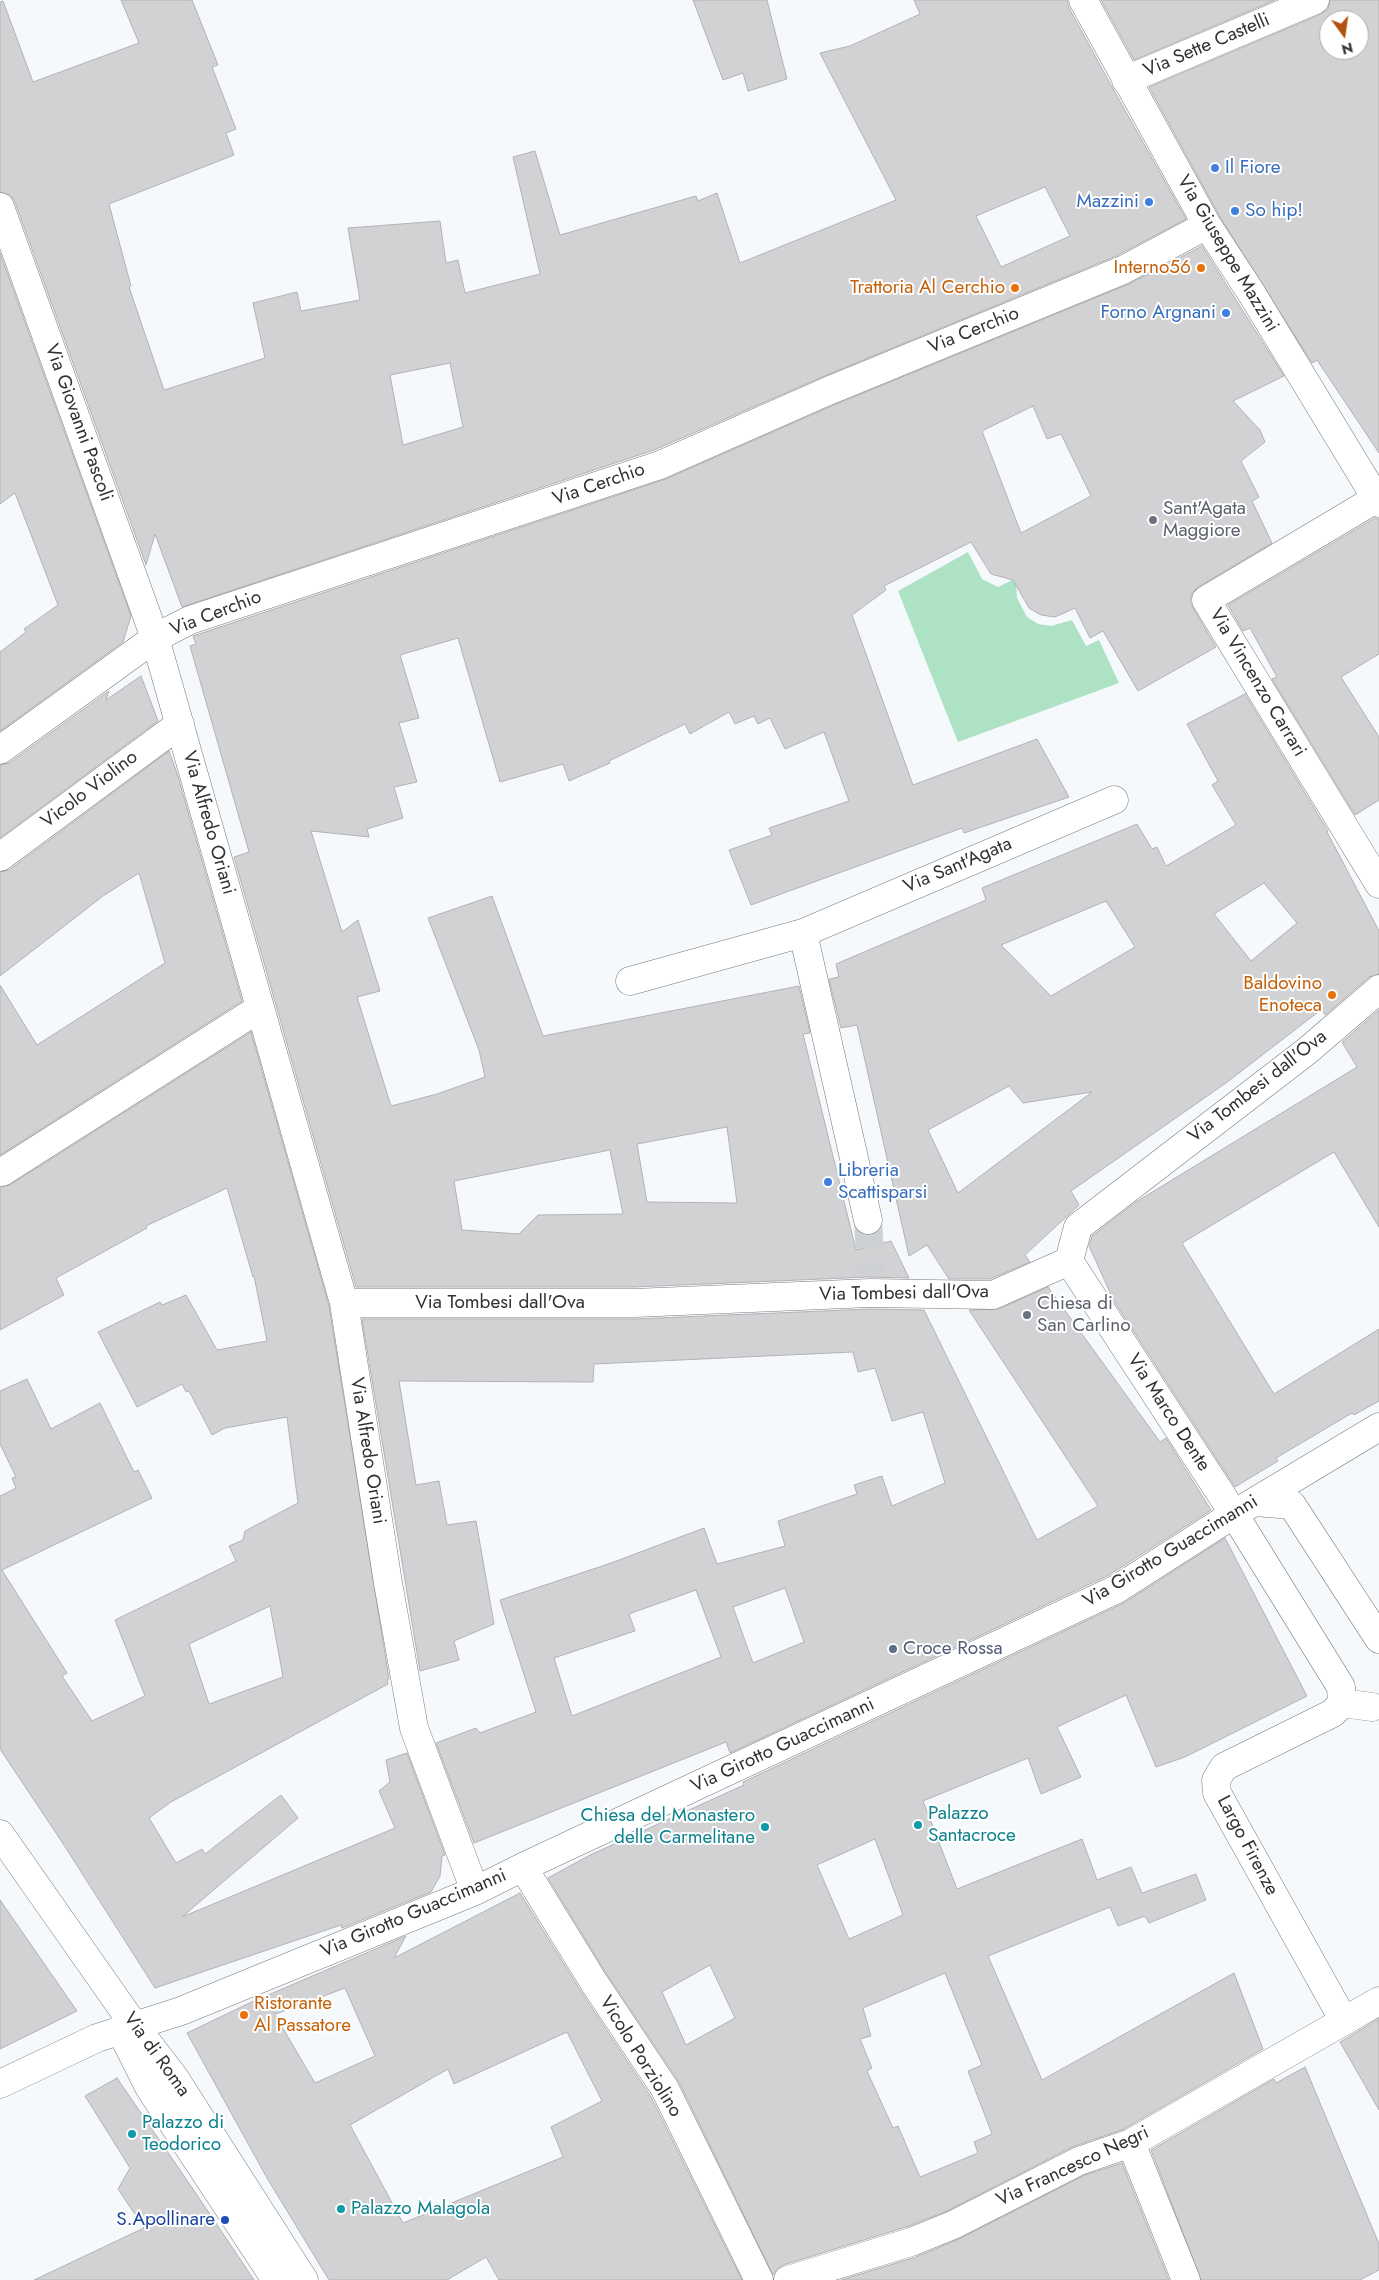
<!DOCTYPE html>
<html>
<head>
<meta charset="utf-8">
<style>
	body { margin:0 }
	#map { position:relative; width:1379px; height:2280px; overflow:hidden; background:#f6f9fb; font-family:Jost,sans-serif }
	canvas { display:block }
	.north { position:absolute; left:1319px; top:10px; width:50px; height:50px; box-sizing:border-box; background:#fff; border:1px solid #acadad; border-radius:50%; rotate:166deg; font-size:14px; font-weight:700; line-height:20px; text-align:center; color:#303131 }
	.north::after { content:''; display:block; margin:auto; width:18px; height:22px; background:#b25110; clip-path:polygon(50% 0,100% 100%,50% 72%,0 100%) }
</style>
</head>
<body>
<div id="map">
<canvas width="1379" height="2280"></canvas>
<div class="north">N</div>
</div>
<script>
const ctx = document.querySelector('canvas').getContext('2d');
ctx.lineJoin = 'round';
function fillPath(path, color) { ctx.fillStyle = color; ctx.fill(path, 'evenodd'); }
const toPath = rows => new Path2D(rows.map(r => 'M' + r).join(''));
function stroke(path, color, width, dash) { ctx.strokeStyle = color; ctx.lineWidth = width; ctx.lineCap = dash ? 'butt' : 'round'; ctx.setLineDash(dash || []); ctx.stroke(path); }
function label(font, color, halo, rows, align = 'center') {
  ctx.font = font + ' Jost,sans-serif'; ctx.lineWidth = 4; ctx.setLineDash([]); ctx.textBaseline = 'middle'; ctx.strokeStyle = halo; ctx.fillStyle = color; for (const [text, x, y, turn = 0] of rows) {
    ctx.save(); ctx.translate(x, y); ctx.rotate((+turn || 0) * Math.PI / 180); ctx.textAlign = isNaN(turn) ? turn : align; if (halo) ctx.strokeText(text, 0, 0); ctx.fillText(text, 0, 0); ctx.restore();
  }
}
fillPath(toPath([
	[968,552,982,579,998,587,1016,578,1017,598,1027,617,1038,624,1051,626,1072,620,1086,646,1099,640,1119,683,958,742,898,591]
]), '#ade3c4');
const building = toPath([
	[121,0,192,0,218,65,212,67,236,129,226,133,234,155,109,204,131,286,129,287,164,390,265,358,253,303,297,292,301,311,360,300,348,228,440,221,446,263,458,260,465,293,540,274,513,157,535,151,560,235,696,196,698,201,717,193,740,263,896,200,820,53,850,46,920,14,914,0,1067,0,1069,8,1112,87,1186,219,1116,256,822,377,654,450,182,607,155,534,146,565,15,202,10,195,0,192,0,2,3,1,33,82,139,43,121,0],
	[1045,187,1070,236,1001,267,976,216,1045,187],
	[450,363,463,427,403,445,390,375,450,363],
	[693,0,767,0,787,79,748,91,743,73,723,80,693,0],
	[1101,0,1275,0,1134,60,1101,0],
	[1330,0,1379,0,1379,453,1317,360,1312,363,1220,217,1149,87,1321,14,1328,9,1330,0],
	[1329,20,1359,20,1359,50,1329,50,1329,20],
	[1202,246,1284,376,1233,401,1260,430,1265,442,1241,461,1259,497,1252,501,1272,543,1198,587,1192,593,1190,601,1193,608,1216,647,1138,691,1103,631,1090,638,1075,608,1055,617,1041,615,1029,608,1013,580,991,574,971,542,884,586,886,590,852,615,913,785,1037,739,1069,797,964,833,962,828,751,905,729,850,772,835,769,828,849,801,824,732,785,749,770,718,758,724,754,716,735,724,729,712,690,734,685,724,609,761,610,763,569,781,563,764,500,782,458,638,400,655,419,718,399,723,417,782,394,787,403,818,367,829,369,837,311,831,342,932,358,920,380,991,357,997,391,1106,437,1094,485,1077,479,1050,428,918,492,896,543,1036,799,986,810,1033,803,1034,856,1250,891,1241,909,1278,869,1277,634,1287,356,1287,234,857,249,852,190,646,196,644,193,636,666,479,834,405,1129,284,1202,246],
	[1033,406,1047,439,1061,434,1091,496,1021,533,982,431,1033,406],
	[727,1127,737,1203,647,1202,637,1144,727,1127],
	[610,1150,623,1214,538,1215,519,1234,462,1230,454,1181,610,1150],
	[0,253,131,616,123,642,0,731,0,652,26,632,24,629,58,605,15,493,0,504,0,253],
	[1375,518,1379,519,1379,654,1341,677,1379,737,1379,800,1355,815,1272,679,1277,677,1250,628,1243,631,1228,605,1375,518],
	[141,676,158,721,0,838,0,765,9,763,109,691,106,700,141,676],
	[1245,694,1328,831,1327,832,1379,931,1379,974,1369,977,1325,1015,1322,1009,1226,1083,1071,1191,1079,1205,1025,1255,1030,1262,990,1279,949,1279,927,1245,909,1256,857,1025,841,1028,829,979,839,977,836,964,986,900,982,888,1137,824,1152,849,1157,847,1166,866,1236,825,1212,785,1218,781,1187,724,1245,694],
	[1264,883,1297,923,1251,961,1214,914,1264,883],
	[1106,901,1135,947,1051,996,1001,945,1106,901],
	[1009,1086,1023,1103,1092,1092,958,1193,928,1130,1009,1086],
	[169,751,177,773,242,1001,0,1155,0,985,37,1045,165,963,139,873,103,896,0,976,0,872,9,870,169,751],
	[1379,1010,1379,1227,1334,1152,1182,1243,1274,1394,1379,1329,1379,1401,1354,1415,1352,1413,1276,1458,1278,1461,1235,1487,1114,1301,1089,1246,1092,1236,1136,1202,1357,1067,1342,1042,1379,1010],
	[251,1032,329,1306,389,1679,387,1679,388,1684,171,1802,149,1818,176,1863,202,1849,205,1854,281,1795,298,1818,182,1917,395,1828,379,1791,390,1782,386,1760,407,1753,445,1855,442,1856,440,1876,431,1892,342,1928,341,1925,155,1988,62,1842,0,1749,0,1496,16,1488,12,1478,16,1477,0,1444,0,1391,27,1379,51,1429,100,1403,134,1472,138,1470,152,1498,2,1570,67,1673,62,1676,92,1721,145,1696,115,1620,236,1561,229,1546,243,1540,245,1531,298,1503,287,1417,225,1428,212,1435,189,1391,186,1392,182,1384,137,1407,98,1332,160,1302,162,1305,186,1295,217,1350,267,1341,254,1276,253,1277,227,1188,146,1226,147,1228,56,1278,64,1295,0,1330,0,1187,10,1185,251,1032],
	[270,1606,283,1677,209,1704,189,1644,270,1606],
	[1048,1287,1160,1442,1166,1438,1211,1510,1109,1575,730,1753,726,1742,474,1843,436,1743,476,1728,480,1733,536,1712,500,1600,611,1563,704,1528,717,1564,785,1546,778,1521,857,1494,854,1485,882,1476,892,1506,945,1483,923,1412,892,1421,875,1368,858,1372,853,1352,594,1364,593,1382,399,1381,416,1485,439,1481,447,1525,476,1521,494,1624,454,1641,459,1660,420,1671,362,1319,634,1319,870,1309,924,1310,1037,1540,1098,1506,969,1310,999,1309,1048,1287],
	[785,1588,804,1642,753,1663,733,1607,785,1588],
	[696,1590,721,1657,572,1716,554,1658,635,1631,629,1614,696,1590],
	[1225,1538,1307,1696,1185,1757,1156,1767,1126,1695,1057,1727,1081,1777,1041,1794,1028,1758,923,1801,957,1889,1082,1839,1097,1880,1131,1867,1142,1893,1196,1874,1206,1900,1149,1923,1145,1916,1118,1926,1110,1907,988,1956,1042,2080,1234,1973,1263,2049,1124,2129,1072,2147,947,2211,906,2227,783,2265,777,2269,773,2275,679,2082,606,1973,548,1878,590,1855,744,1785,743,1782,1124,1603,1225,1538],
	[875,1839,903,1915,849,1939,817,1865,875,1839],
	[710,1965,735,2018,686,2045,662,1992,710,1965],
	[945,1973,982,2065,968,2071,992,2134,974,2142,978,2153,920,2177,898,2126,893,2128,867,2071,872,2068,860,2039,871,2036,863,2008,945,1973],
	[520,1893,580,1990,651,2097,742,2280,499,2280,486,2257,447,2280,329,2280,267,2178,187,2033,264,1996,315,2083,375,2056,345,1988,276,2014,268,1995,406,1936,394,1958,520,1893],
	[567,2032,602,2101,551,2127,563,2157,403,2223,350,2125,448,2069,454,2084,567,2032],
	[0,1900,77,2011,0,2049,0,1900],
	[1379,2019,1379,2110,1340,2042,1379,2019],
	[1305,2067,1379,2244,1379,2270,1360,2280,1201,2280,1151,2150,1274,2079,1276,2083,1305,2067],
	[117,2078,197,2195,254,2280,34,2280,144,2228,118,2189,130,2168,85,2096,117,2078],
	[1122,2163,1169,2280,841,2280,916,2257,959,2239,1085,2175,1122,2163]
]);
fillPath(building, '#d2d2d4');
stroke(building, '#b2b2b4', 1);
stroke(toPath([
	[868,1220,871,1273]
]), '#ced1d3', 28, [28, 14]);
const minor = toPath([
	[1083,0,1207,225,1252,294,1379,503],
	[1126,80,1315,0],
	[0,207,155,638,344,1303,388,1583,414,1728,475,1891],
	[1379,497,1206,600,1379,884],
	[0,750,155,638,190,620,660,465,828,391,1123,270,1207,225],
	[0,857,180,724],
	[803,933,868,1220],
	[630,981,803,933,1114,800],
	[2,1172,260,1008],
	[1069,1261,1234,1514,1341,1687,1342,1703],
	[1069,1261,1078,1227,1307,1051,1379,989],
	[344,1303,634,1303,870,1293,993,1295,1069,1261],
	[1255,1502,1292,1505,1379,1639],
	[1342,1703,1333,1713,1224,1767,1216,1780,1217,1793,1344,2021,1379,2001],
	[1342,1703,1372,1707],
	[0,1834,134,2025,174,2077,304,2280],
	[523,1867,593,1981,665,2089,759,2280],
	[120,2029,149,2087,276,2280],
	[0,2084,97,2038,181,2011,475,1891,523,1867,1117,1589,1234,1514,1379,1427],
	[1131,2143,1186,2280],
	[788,2280,911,2242,953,2225,1079,2161,1131,2143,1344,2021]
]);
stroke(minor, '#787a7c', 29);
stroke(minor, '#fff', 28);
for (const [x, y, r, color] of [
	[1215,168,5,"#3f7fe0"],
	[1149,202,5,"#3f7fe0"],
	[1235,211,5,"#3f7fe0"],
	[1201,268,5,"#e8710a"],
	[1015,288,5,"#e8710a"],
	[1226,313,5,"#3f7fe0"],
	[1153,520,5,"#6b7280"],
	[1332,995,5,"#e8710a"],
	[828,1182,5,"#3f7fe0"],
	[1027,1315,5,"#6b7280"],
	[893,1649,5,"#5c6f8a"],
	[918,1825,5,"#0f9aa8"],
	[765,1827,5,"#0f9aa8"],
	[244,2015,5,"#e8710a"],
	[132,2134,5,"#0f9aa8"],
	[341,2209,5,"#0f9aa8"],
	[225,2220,5,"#1a4fb4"]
]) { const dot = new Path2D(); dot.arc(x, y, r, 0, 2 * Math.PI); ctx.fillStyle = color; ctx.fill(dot); stroke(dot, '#fff', 2); }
label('19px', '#303131', '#fff', [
	["Via Sette Castelli",1207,46,-23],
	["Via Giuseppe Mazzini",1227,254,59],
	["Via Cerchio",974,331,-22],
	["Via Giovanni Pascoli",78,423,70],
	["Via Cerchio",599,485,-19],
	["Via Cerchio",216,614,-21],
	["Via Vincenzo Carrari",1257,683,59],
	["Vicolo Violino",90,790,-37],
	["Via Alfredo Oriani",208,823,74],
	["Via Sant'Agata",958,866,-23],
	["Via Tombesi dall'Ova",1258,1087,-38],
	["Via Tombesi dall'Ova",904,1294,-1],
	["Via Tombesi dall'Ova",500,1303],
	["Via Marco Dente",1168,1413,57],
	["Via Alfredo Oriani",367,1451,81],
	["Via Girotto Guaccimanni",1171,1552,-31],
	["Via Girotto Guaccimanni",783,1746,-25],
	["Largo Firenze",1247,1846,62],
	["Via Girotto Guaccimanni",414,1914,-23],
	["Via di Roma",156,2055,54],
	["Vicolo Porziolino",640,2057,58],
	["Via Francesco Negri",1073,2167,-25]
]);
label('19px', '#366cbe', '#fff', [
	["Il Fiore",1225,168],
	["Mazzini",1139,202,"right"],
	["So hip!",1245,211],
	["Forno Argnani",1216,313,"right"],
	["Libreria",838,1171],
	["Scattisparsi",838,1193]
], 'left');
label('19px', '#c56008', '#fff', [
	["Interno56",1191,268],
	["Trattoria Al Cerchio",1005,288],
	["Baldovino",1322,984],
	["Enoteca",1322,1006],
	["Ristorante",254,2004,"left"],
	["Al Passatore",254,2026,"left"]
], 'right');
label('19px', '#5b616d', '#fff', [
	["Sant'Agata",1163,509],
	["Maggiore",1163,531],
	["Chiesa di",1037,1304],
	["San Carlino",1037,1326]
], 'left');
label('19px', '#4e5e75', '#fff', [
	["Croce Rossa",903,1649]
], 'left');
label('19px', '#0d838f', '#fff', [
	["Palazzo",928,1814],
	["Santacroce",928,1836],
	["Chiesa del Monastero",755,1816,"right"],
	["delle Carmelitane",755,1838,"right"],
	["Palazzo di",142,2123],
	["Teodorico",142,2145],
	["Palazzo Malagola",351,2209]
], 'left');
label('19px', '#164399', '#fff', [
	["S.Apollinare",215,2220]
], 'right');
</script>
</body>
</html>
